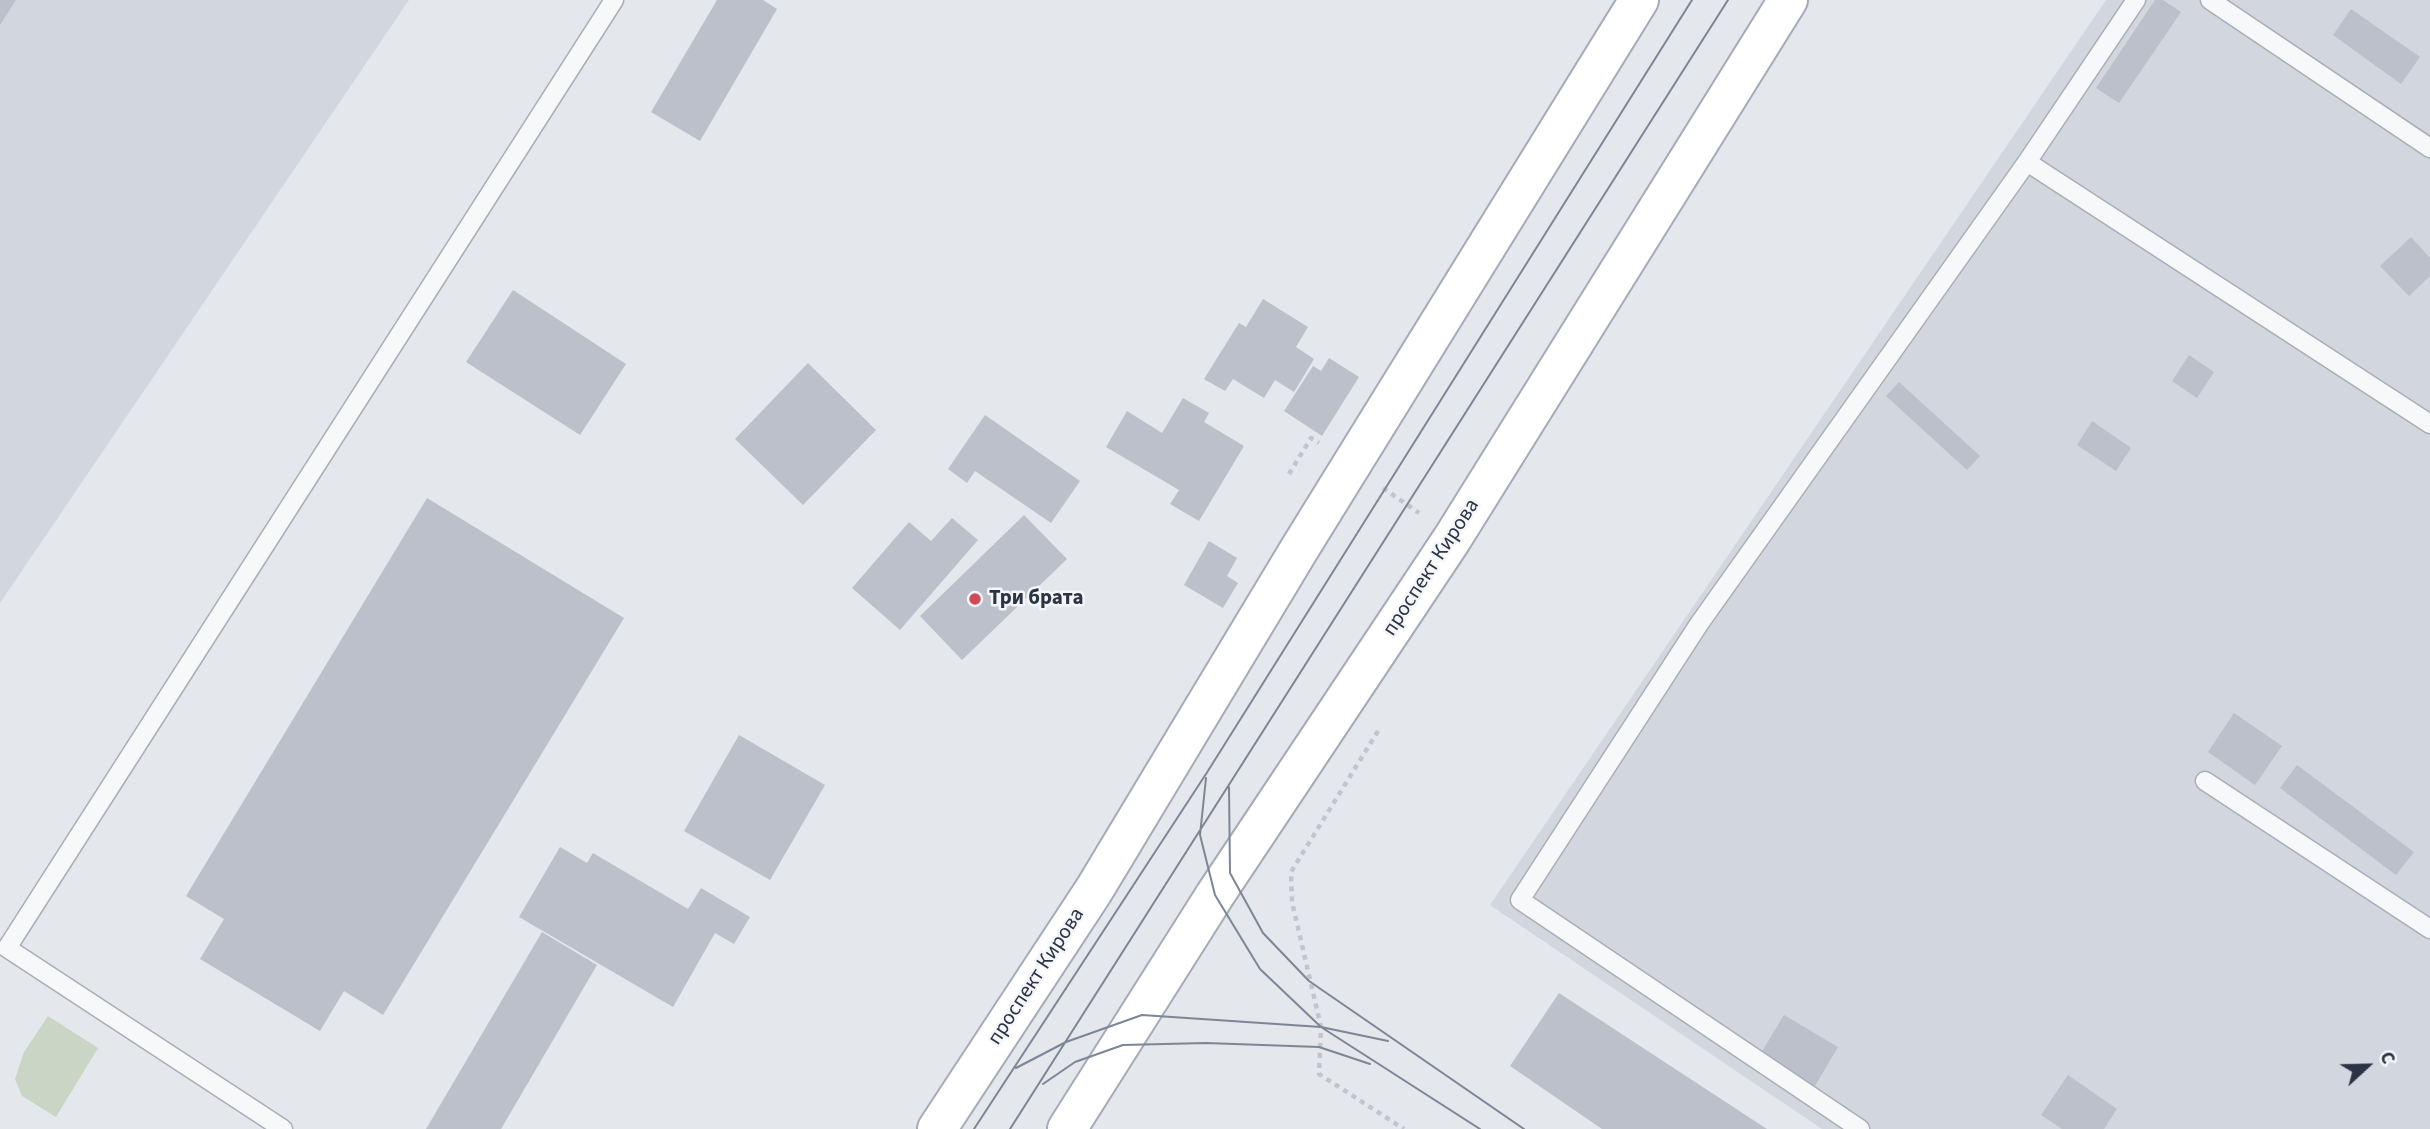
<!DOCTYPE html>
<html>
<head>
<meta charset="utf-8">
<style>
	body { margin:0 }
	#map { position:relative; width:2430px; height:1129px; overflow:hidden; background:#e4e7ec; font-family:"Source Sans 3",sans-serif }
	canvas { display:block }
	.north { position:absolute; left:2332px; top:1031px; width:70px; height:70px; -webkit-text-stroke:5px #f4f6f9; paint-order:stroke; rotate:68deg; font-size:19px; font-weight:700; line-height:28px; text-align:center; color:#2b3445 }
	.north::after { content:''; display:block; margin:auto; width:24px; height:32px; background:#2b3445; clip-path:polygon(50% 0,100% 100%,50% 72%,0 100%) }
</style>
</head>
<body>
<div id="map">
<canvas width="2430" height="1129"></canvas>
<div class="north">С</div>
</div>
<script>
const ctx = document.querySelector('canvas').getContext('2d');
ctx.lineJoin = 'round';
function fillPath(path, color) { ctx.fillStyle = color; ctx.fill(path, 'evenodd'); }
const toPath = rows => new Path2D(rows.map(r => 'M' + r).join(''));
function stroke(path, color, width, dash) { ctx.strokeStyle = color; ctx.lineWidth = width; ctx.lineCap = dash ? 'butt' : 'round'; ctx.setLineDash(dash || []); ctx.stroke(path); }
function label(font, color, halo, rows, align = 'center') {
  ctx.font = font + ' "Source Sans 3",sans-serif'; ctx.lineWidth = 5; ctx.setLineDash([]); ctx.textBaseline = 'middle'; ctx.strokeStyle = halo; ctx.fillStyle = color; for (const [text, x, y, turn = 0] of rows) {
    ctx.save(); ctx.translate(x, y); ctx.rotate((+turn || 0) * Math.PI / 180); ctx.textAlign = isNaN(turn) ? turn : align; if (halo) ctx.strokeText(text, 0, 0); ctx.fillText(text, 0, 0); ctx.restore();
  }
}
fillPath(toPath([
	[0,0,409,0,0,603],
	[2106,0,2430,0,2430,1129,1822,1129,1490,905]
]), '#d2d6de');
fillPath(toPath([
	[48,1016,98,1048,56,1117,22,1096,15,1079,24,1052]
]), '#c9d6c5');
fillPath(toPath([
	[0,0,16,0,0,25],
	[717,0,763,0,777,9,700,141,651,112],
	[2155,0,2163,0,2181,12,2119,103,2096,88],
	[2351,9,2420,57,2401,84,2333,35],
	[2411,237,2430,258,2430,276,2409,296,2380,266],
	[513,290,626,364,580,435,466,362],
	[1263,299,1308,327,1296,347,1314,359,1294,392,1275,380,1264,398,1233,379,1225,391,1204,379,1239,323,1246,327],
	[2189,355,2214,372,2197,398,2172,381],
	[1329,358,1359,377,1322,436,1284,411,1313,366,1321,371],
	[808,363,876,430,803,505,735,439],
	[1899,382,1980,456,1967,470,1886,396],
	[1183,398,1209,413,1204,422,1244,446,1199,521,1170,504,1179,490,1106,447,1127,411,1162,433],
	[985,415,1080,481,1051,523,975,471,967,483,948,469],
	[2092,421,2131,448,2116,471,2077,445],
	[427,498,624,618,383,1015,344,991,320,1031,200,959,224,919,186,896],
	[1024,515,1067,559,962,660,920,616],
	[952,518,978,540,900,630,852,588,909,522,931,541],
	[1209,541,1237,558,1227,576,1238,583,1223,608,1184,585],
	[2234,713,2282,746,2255,785,2208,752],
	[739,735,825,785,770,880,684,831],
	[2297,765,2414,852,2396,875,2280,788],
	[560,847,587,863,593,853,688,909,701,888,750,917,734,944,715,933,673,1007,519,917],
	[542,932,597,965,501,1129,426,1129],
	[1559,993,1767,1129,1602,1129,1510,1066],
	[1784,1015,1838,1047,1812,1091,1758,1058],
	[2068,1075,2117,1109,2104,1129,2062,1129,2041,1115]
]), '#bbc0ca');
const service = toPath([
	[2136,0,2027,162,2430,424],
	[2210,0,2430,148],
	[2205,781,2430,929],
	[283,1129,7,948,614,0],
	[1860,1129,1520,900,1699,624,2027,162]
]);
const primary = toPath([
	[937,1129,1094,890,1300,548,1639,0],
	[1067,1129,1215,895,1452,539,1788,0]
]);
stroke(service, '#a9aeb7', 21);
stroke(primary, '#a3abb8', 42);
stroke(toPath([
	[1289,474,1311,438,1319,443],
	[1383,488,1419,513],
	[1378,731,1291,872,1292,902,1321,1027,1319,1074,1404,1129]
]), '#c2c5cb', 4.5, [5, 5]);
stroke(service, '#f7f8fa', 18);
stroke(primary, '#fff', 38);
stroke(toPath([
	[1206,778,1200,835,1215,895,1260,969,1321,1027,1480,1129],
	[1229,787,1230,873,1263,933,1309,981,1524,1129],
	[1016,1068,1066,1042,1142,1015,1321,1027,1388,1041],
	[1043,1084,1075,1062,1123,1045,1206,1043,1319,1047,1370,1064],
	[974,1129,1206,774,1692,0],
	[1010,1129,1728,0]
]), '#7d8696', 2);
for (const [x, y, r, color] of [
	[975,599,7,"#d1495b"]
]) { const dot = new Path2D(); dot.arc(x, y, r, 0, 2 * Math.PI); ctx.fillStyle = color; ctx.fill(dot); stroke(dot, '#f4f6f9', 2.5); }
label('21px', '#2b3445', '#f4f6f9', [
	["проспект Кирова",1432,568,-57],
	["проспект Кирова",1037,977,-57]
]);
label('bold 21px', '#2b3445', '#f4f6f9', [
	["Три брата",989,599]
], 'left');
</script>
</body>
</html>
